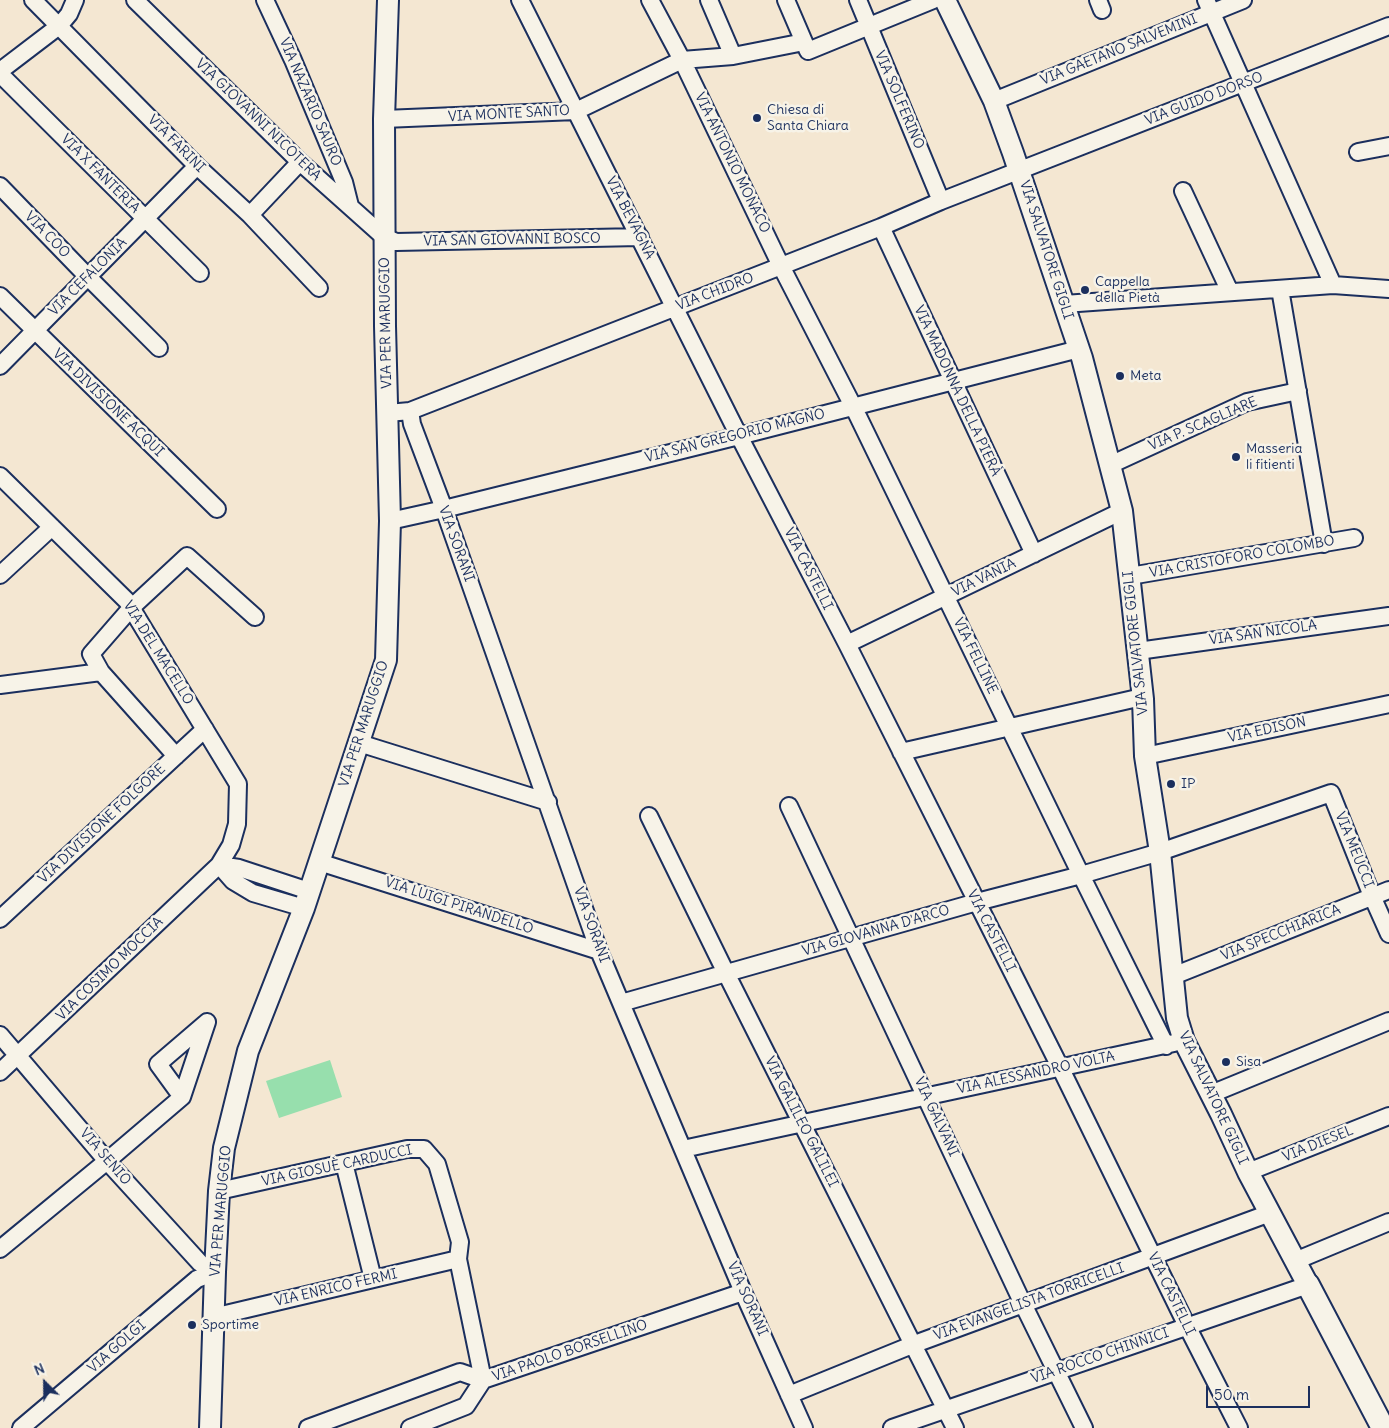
<!DOCTYPE html>
<html>
<head>
<meta charset="utf-8">
<style>
	body { margin:0 }
	#map { position:relative; width:1389px; height:1428px; overflow:hidden; background:#f4e7d2; font-family:Delius,sans-serif }
	canvas { display:block }
	.north { position:absolute; left:20px; top:1358px; width:50px; height:50px; -webkit-text-stroke:4px #f7f3e8; paint-order:stroke; rotate:337deg; font-size:14px; font-weight:700; line-height:20px; text-align:center; color:#1b2f5e }
	.north::after { content:''; display:block; margin:auto; width:18px; height:22px; background:#1b2f5e; clip-path:polygon(50% 0,100% 100%,50% 72%,0 100%) }
	.scale { position:absolute; left:1206px; top:1386px; width:104px; height:22px; box-sizing:border-box; border:2px solid #1b2f5e; border-top:0; padding-left:6px; font-size:15px; line-height:18px; white-space:nowrap; color:#1b2f5e; -webkit-text-stroke:4px #f7f3e8; paint-order:stroke }
</style>
</head>
<body>
<div id="map">
<canvas width="1389" height="1428"></canvas>
<div class="north">N</div>
<div class="scale">50 m</div>
</div>
<script>
const ctx = document.querySelector('canvas').getContext('2d');
ctx.lineJoin = 'round';
function fillPath(path, color) { ctx.fillStyle = color; ctx.fill(path, 'evenodd'); }
const toPath = rows => new Path2D(rows.map(r => 'M' + r).join(''));
function stroke(path, color, width, dash) { ctx.strokeStyle = color; ctx.lineWidth = width; ctx.lineCap = dash ? 'butt' : 'round'; ctx.setLineDash(dash || []); ctx.stroke(path); }
function label(font, color, halo, rows, align = 'center') {
  ctx.font = font + ' Delius,sans-serif'; ctx.lineWidth = 5; ctx.setLineDash([]); ctx.textBaseline = 'middle'; ctx.strokeStyle = halo; ctx.fillStyle = color; for (const [text, x, y, turn = 0] of rows) {
    ctx.save(); ctx.translate(x, y); ctx.rotate((+turn || 0) * Math.PI / 180); ctx.textAlign = isNaN(turn) ? turn : align; if (halo) ctx.strokeText(text, 0, 0); ctx.fillText(text, 0, 0); ctx.restore();
  }
}
fillPath(toPath([
	[330,1060,342,1097,279,1118,266,1081]
]), '#97dfad');
const minor = toPath([
	[33,0,197,166,250,215,319,288],
	[135,0,300,162,384,237,396,242,640,237],
	[265,0,293,60,344,182,350,206],
	[520,0,739,436,847,644,977,902,1060,1067,1187,1326,1239,1428],
	[650,0,682,60,733,56,709,0],
	[786,0,804,42],
	[858,0,941,201],
	[1098,0,1102,10],
	[1206,0,1333,285],
	[733,56,804,42,808,51,933,0],
	[0,71,59,26,69,14,75,0],
	[0,74,200,273],
	[994,101,1243,0],
	[384,119,576,111,682,60,781,266,853,406,1081,875,1166,1046],
	[1358,152,1389,146],
	[0,186,88,277,159,348],
	[1183,191,1230,292],
	[250,215,300,162],
	[881,227,1034,554],
	[1280,289,1324,544],
	[0,296,217,509],
	[1064,304,1333,285,1389,289],
	[0,366,197,166],
	[410,411,412,424,444,509,599,951,743,1292,804,1428],
	[388,413,410,411,881,227,941,201,1389,26],
	[1110,465,1247,402,1298,391],
	[0,476,127,601,238,784,237,824,231,845,219,865,0,1072],
	[390,521,444,509,739,436,1079,349],
	[0,575,52,527],
	[1130,576,1354,538],
	[847,644,1122,511],
	[1138,651,1389,616],
	[101,672,176,756],
	[0,685,101,672,91,654,131,608,187,556,255,617],
	[359,743,548,802],
	[901,752,1142,697],
	[1145,756,1389,704],
	[789,806,1023,1304,1084,1428],
	[649,816,726,973,955,1428],
	[319,862,599,951],
	[304,908,253,893,233,881,219,865,239,868,309,891],
	[0,919,205,729],
	[1173,976,1389,890],
	[621,1003,977,902,1081,875,1160,852,1331,793,1372,896,1389,934],
	[0,1035,107,1161,200,1263,215,1272],
	[1211,1094,1389,1021],
	[182,1097,158,1064,207,1022],
	[683,1149,1174,1043],
	[344,1163,373,1279],
	[1248,1172,1389,1116],
	[219,1191,407,1149,424,1149,437,1164,460,1242,458,1259,483,1380],
	[0,1249,107,1161,182,1097,207,1022],
	[1295,1261,1389,1222],
	[213,1317,458,1259],
	[789,1395,912,1345,1270,1213],
	[21,1428,197,1279,215,1272],
	[308,1428,460,1372,483,1380],
	[410,1428,466,1406,483,1380,743,1292],
	[892,1428,1308,1285]
]);
const tertiary = toPath([
	[945,0,994,101,1013,153,1082,358,1122,511,1143,699,1145,756,1160,852,1177,1018,1184,1041,1221,1114,1248,1172,1308,1285],
	[210,1428,215,1272,219,1191,224,1148,248,1051,304,908,386,660,390,521,385,326,384,119,388,0]
]);
const secondary = toPath([
	[1308,1285,1383,1428]
]);
stroke(minor, '#1b2f5e', 20);
stroke(tertiary, '#1b2f5e', 24);
stroke(secondary, '#1b2f5e', 26);
stroke(minor, '#f7f3e8', 16);
stroke(tertiary, '#f7f3e8', 20);
stroke(secondary, '#f7f3e8', 22);
for (const [x, y, r, color] of [
	[757,118,5,"#1b2f5e"],
	[1085,290,5,"#1b2f5e"],
	[1120,376,5,"#1b2f5e"],
	[1236,457,5,"#1b2f5e"],
	[1171,784,5,"#1b2f5e"],
	[1226,1062,5,"#1b2f5e"],
	[192,1325,5,"#1b2f5e"]
]) { const dot = new Path2D(); dot.arc(x, y, r, 0, 2 * Math.PI); ctx.fillStyle = color; ctx.fill(dot); stroke(dot, '#f7f3e8', 2); }
label('14px', '#1b2f5e', '#f7f3e8', [
	["VIA GAETANO SALVEMINI",1119,50,-22],
	["VIA GUIDO DORSO",1204,99,-21],
	["VIA SOLFERINO",899,100,67],
	["VIA NAZARIO SAURO",310,102,67],
	["VIA MONTE SANTO",509,114,-3],
	["VIA GIOVANNI NICOTERA",258,120,44],
	["VIA FARINI",176,144,45],
	["VIA ANTONIO MONACO",732,163,64],
	["VIA X FANTERIA",100,174,45],
	["VIA BEVAGNA",630,218,63],
	["VIA COO",47,235,46],
	["VIA SAN GIOVANNI BOSCO",512,240,-1],
	["VIA SALVATORE GIGLI",1046,250,72],
	["VIA CEFALONIA",88,277,-45],
	["VIA CHIDRO",715,292,-21],
	["VIA PER MARUGGIO",386,323,-91],
	["VIA MADONNA DELLA PIERÀ",957,391,65],
	["VIA DIVISIONE ACQUI",108,403,44],
	["VIA P. SCAGLIARE",1203,424,-23],
	["VIA SAN GREGORIO MAGNO",735,436,-14],
	["VIA SORANI",456,544,70],
	["VIA CRISTOFORO COLOMBO",1242,557,-10],
	["VIA CASTELLI",808,569,63],
	["VIA VANIA",984,578,-26],
	["VIA SAN NICOLA",1263,633,-8],
	["VIA SALVATORE GIGLI",1136,643,-96],
	["VIA DEL MACELLO",158,653,58],
	["VIA FELLINE",975,656,64],
	["VIA PER MARUGGIO",364,724,-72],
	["VIA EDISON",1267,730,-12],
	["VIA DIVISIONE FOLGORE",102,824,-43],
	["VIA MEUCCI",1354,850,68],
	["VIA LUIGI PIRANDELLO",459,906,18],
	["VIA SORANI",591,925,70],
	["VIA GIOVANNA D'ARCO",876,931,-16],
	["VIA CASTELLI",991,931,63],
	["VIA SPECCHIARICA",1281,933,-22],
	["VIA COSIMO MOCCIA",110,969,-44],
	["VIA ALESSANDRO VOLTA",1036,1073,-12],
	["VIA SALVATORE GIGLI",1213,1098,65],
	["VIA GALVANI",936,1117,65],
	["VIA GALILEO GALILEI",801,1122,63],
	["VIA DIESEL",1318,1144,-22],
	["VIA SENIO",105,1157,49],
	["VIA GIOSUÈ CARDUCCI",337,1166,-12],
	["VIA PER MARUGGIO",221,1211,-85],
	["VIA ENRICO FERMI",336,1288,-13],
	["VIA CASTELLI",1171,1294,64],
	["VIA SORANI",747,1299,66],
	["VIA EVANGELISTA TORRICELLI",1029,1302,-20],
	["VIA GOLGI",117,1347,-41],
	["VIA PAOLO BORSELLINO",570,1351,-19],
	["VIA ROCCO CHINNICI",1100,1356,-19]
]);
label('14px', '#1b2f5e', '#f7f3e8', [
	["Chiesa di",767,110],
	["Santa Chiara",767,126],
	["Cappella",1095,282],
	["della Pietà",1095,298],
	["Meta",1130,376],
	["Masseria",1246,449],
	["li fitienti",1246,465],
	["IP",1181,784],
	["Sisa",1236,1062],
	["Sportime",202,1325]
], 'left');
</script>
</body>
</html>
